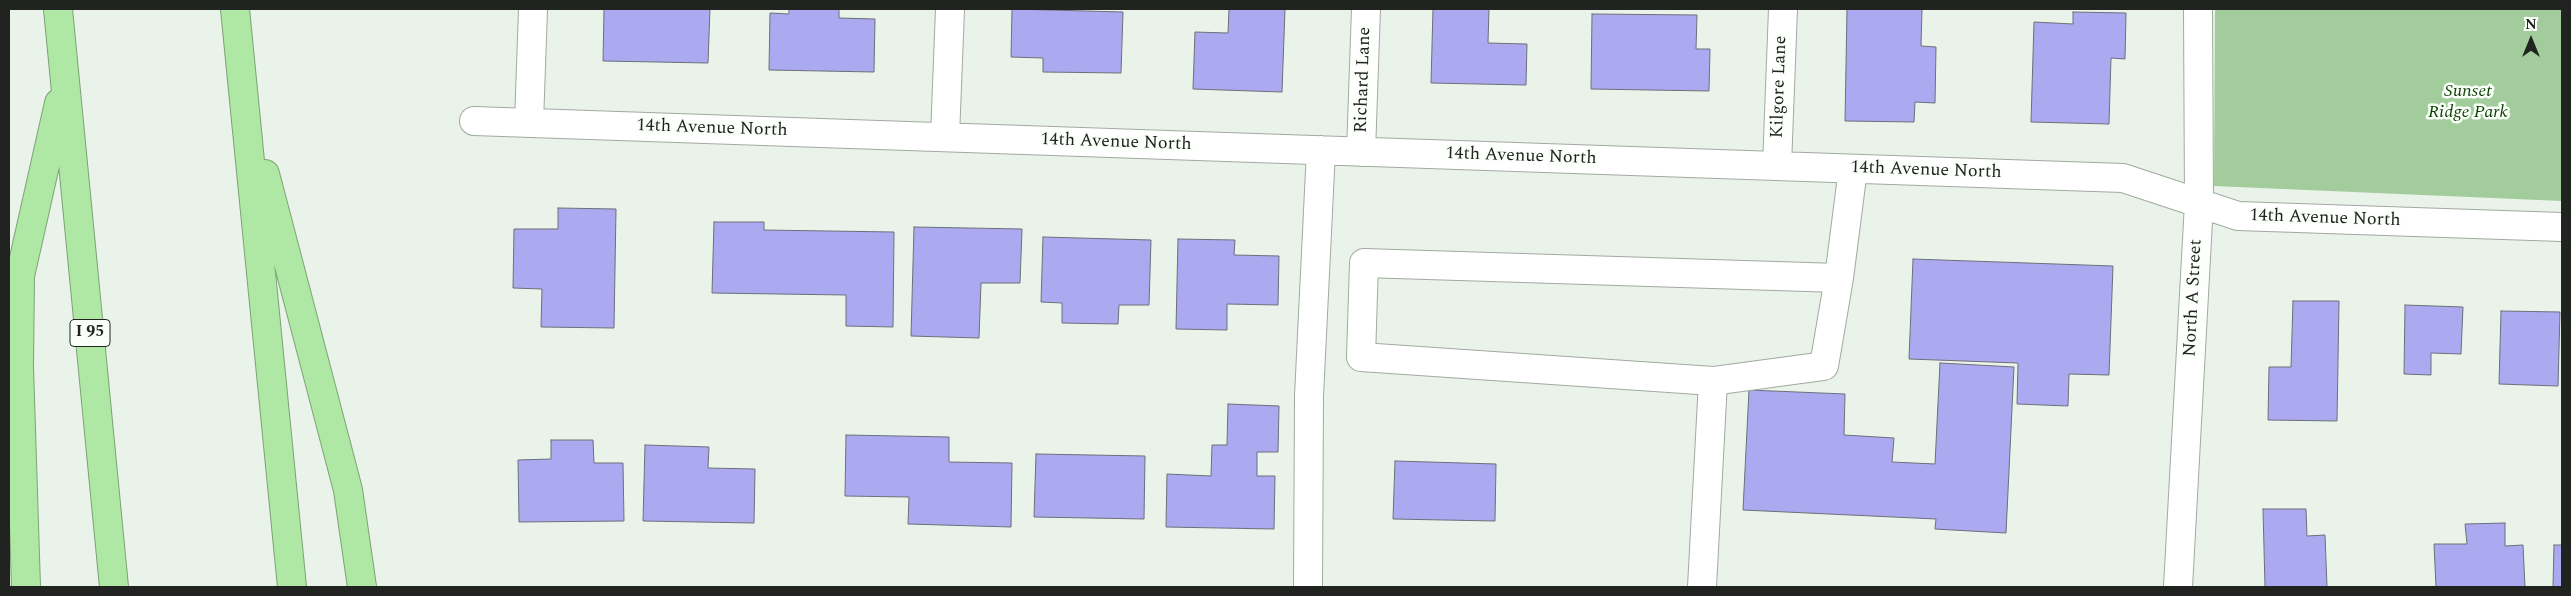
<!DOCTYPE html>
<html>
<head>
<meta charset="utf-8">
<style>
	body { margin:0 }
	#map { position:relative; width:2571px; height:596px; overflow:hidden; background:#eaf3e9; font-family:Spectral,serif }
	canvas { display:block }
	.frame { position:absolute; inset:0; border:10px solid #20231f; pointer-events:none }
	.north { position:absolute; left:2506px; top:15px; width:50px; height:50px; -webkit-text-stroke:4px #fbfffa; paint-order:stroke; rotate:0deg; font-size:14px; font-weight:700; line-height:20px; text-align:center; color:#20231f }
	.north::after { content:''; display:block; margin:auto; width:18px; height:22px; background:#20231f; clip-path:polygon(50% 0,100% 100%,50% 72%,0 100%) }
</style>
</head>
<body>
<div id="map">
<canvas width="2571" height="596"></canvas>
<div class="frame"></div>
<div class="north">N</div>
</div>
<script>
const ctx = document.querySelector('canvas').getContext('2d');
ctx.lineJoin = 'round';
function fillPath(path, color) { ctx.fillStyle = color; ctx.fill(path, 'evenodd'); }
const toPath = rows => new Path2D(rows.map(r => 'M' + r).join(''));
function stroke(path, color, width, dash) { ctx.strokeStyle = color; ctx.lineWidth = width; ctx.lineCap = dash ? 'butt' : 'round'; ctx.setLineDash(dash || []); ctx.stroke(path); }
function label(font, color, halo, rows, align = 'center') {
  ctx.font = font + ' Spectral,serif'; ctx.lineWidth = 5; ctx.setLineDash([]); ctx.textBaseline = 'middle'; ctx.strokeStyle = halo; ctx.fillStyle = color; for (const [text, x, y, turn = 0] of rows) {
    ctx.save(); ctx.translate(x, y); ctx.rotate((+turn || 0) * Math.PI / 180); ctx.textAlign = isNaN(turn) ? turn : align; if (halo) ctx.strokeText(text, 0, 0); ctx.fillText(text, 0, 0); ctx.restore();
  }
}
fillPath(toPath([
	[2215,9,2562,9,2562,201,2214,186]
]), '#a3cc9c');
const building = toPath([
	[604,9,710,9,708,63,603,61,604,9],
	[789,9,839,9,839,18,875,19,874,72,769,70,770,13,789,14,789,9],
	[1012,9,1123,12,1121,73,1043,72,1043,58,1011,57,1012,9],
	[1229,9,1285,9,1282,92,1193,89,1195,32,1228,33,1229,9],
	[1433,9,1489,9,1488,43,1527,44,1526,85,1431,83,1433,9],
	[1847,9,1922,9,1921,46,1936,47,1935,103,1915,102,1914,122,1845,121,1847,9],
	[2073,12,2126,13,2125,59,2111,58,2109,124,2031,122,2034,22,2073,24,2073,12],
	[1592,14,1697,15,1696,49,1710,49,1709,91,1591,89,1592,14],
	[558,208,616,209,614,328,541,327,542,289,513,288,514,229,558,229,558,208],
	[714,222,764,222,764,230,894,232,893,327,846,326,846,295,712,293,714,222],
	[914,227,1022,229,1020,283,981,283,979,338,911,336,914,227],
	[1043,237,1151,240,1149,305,1119,305,1118,324,1062,323,1062,303,1041,302,1043,237],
	[1178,239,1235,240,1234,255,1279,256,1278,305,1227,304,1227,330,1176,329,1178,239],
	[1913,259,2113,266,2109,375,2069,374,2068,406,2017,404,2018,363,1909,359,1913,259],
	[2293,301,2339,301,2337,421,2268,420,2269,367,2291,367,2293,301],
	[2405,305,2463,307,2461,354,2431,353,2431,375,2404,374,2405,305],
	[2501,311,2560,312,2558,386,2499,384,2501,311],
	[1940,363,2014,367,2006,533,1935,529,1936,519,1743,510,1749,390,1845,394,1844,435,1894,438,1892,462,1935,464,1940,363],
	[1228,404,1279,406,1278,452,1257,452,1257,476,1275,476,1274,529,1166,527,1167,474,1211,476,1212,445,1227,445,1228,404],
	[846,435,949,437,949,462,1012,463,1011,527,908,524,909,497,845,496,846,435],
	[551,440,593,440,594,463,623,463,624,521,519,522,518,460,551,459,551,440],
	[645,445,709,447,708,468,755,469,754,523,643,521,645,445],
	[1036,454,1145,456,1144,519,1034,517,1036,454],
	[1395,461,1496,464,1495,521,1393,519,1395,461],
	[2263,509,2306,509,2307,536,2325,535,2327,587,2265,587,2263,509],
	[2505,523,2505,546,2523,545,2525,587,2436,587,2434,544,2467,544,2465,524,2505,523],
	[2554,545,2562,545,2562,587,2553,587,2554,545]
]);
fillPath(building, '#aba9f0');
stroke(building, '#6e6e79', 1);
const minor = toPath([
	[474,121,2123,178,2238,216,2562,227],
	[529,123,533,9],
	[945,137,950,9],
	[1361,152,1366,9],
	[1777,166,1783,9],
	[1839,278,1364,263,1361,357,1713,381,1824,366,1839,278,1853,169],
	[1308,587,1309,396,1321,150],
	[1702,587,1713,381],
	[2178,587,2199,203,2198,9]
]);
const highway = toPath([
	[58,9,114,587],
	[235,9,292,587],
	[265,174,348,490,362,587],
	[26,587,19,367,20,276,59,103]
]);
stroke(minor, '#a2aaa0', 30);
stroke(highway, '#7da376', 30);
stroke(minor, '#fff', 28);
stroke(highway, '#afe8a5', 28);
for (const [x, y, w] of [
	[90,333,40]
]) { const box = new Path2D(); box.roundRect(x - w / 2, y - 13.5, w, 27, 4); ctx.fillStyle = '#fbfffa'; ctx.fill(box); stroke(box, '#20231f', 1); }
label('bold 16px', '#20231f', null, [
	["I 95",90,333]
]);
label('18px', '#20231f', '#fbfffa', [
	["Richard Lane",1364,80,-88],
	["Kilgore Lane",1780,87,-88],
	["14th Avenue North",712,129,2],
	["14th Avenue North",1116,143,2],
	["14th Avenue North",1521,157,2],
	["14th Avenue North",1926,171,2],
	["14th Avenue North",2325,219,2],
	["North A Street",2194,298,-87]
]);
label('italic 18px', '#0a3f00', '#fbfffa', [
	["Sunset",2468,92],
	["Ridge Park",2468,113]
]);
</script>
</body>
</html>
